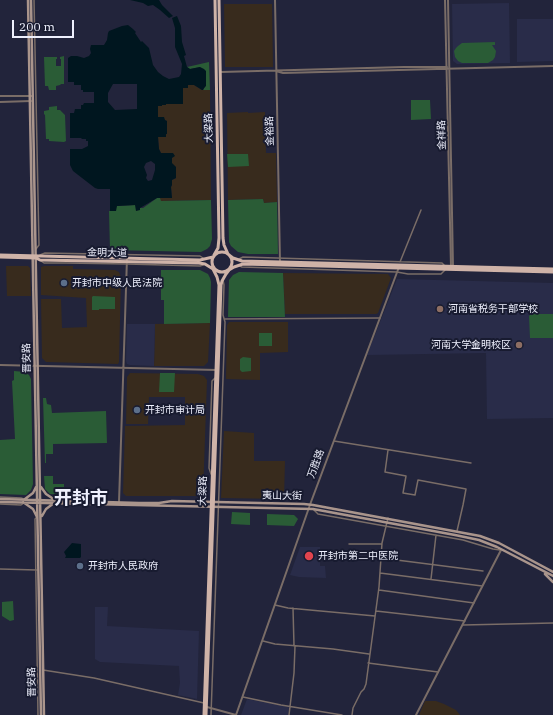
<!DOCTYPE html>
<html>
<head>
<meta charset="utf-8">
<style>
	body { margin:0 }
	#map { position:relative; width:553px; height:715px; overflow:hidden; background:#22243b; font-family:"IBM Plex Serif",serif }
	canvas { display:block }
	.scale { position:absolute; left:12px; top:20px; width:62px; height:18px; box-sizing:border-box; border:2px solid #eef0fd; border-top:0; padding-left:5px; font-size:12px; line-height:14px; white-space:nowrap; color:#eef0fd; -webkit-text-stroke:3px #181b30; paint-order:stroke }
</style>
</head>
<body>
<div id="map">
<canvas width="553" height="715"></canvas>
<div class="scale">200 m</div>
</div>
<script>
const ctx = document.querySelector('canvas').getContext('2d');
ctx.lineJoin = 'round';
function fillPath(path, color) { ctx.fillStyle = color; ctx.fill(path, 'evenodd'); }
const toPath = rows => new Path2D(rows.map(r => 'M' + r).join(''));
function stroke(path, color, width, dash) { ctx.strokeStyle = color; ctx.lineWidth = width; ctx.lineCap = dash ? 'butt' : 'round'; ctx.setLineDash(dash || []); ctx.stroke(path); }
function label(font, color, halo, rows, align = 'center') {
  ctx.font = font + ' "IBM Plex Serif","Noto Sans SC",serif'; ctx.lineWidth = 4; ctx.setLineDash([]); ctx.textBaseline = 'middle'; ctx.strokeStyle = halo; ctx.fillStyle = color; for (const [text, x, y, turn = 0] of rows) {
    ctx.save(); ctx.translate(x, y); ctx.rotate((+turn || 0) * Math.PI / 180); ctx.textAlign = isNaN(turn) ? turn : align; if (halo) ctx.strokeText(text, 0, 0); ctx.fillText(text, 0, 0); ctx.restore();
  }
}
fillPath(toPath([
	[224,4,272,4,273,67,225,67],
	[188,85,194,85,202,90,210,90,211,200,160,201,160,198,172,198,171,187,172,185,172,180,176,178,176,167,172,164,172,158,161,153,159,149,158,137,167,134,167,121,158,117,158,106,161,106,162,105,166,104,183,88],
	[248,112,248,113,265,112,266,153,276,153,277,202,264,203,263,199,228,200,227,113],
	[6,266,28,266,30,268,31,296,7,296],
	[44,266,73,266,73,269,115,270,119,272,121,277,119,362,118,364,46,362,42,358,41,299,61,299,62,328,87,327,86,298,41,295,41,267],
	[283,273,388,274,391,278,378,313,376,314,285,314],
	[229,322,288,322,288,352,260,353,260,380,226,379,227,325],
	[210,323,208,362,204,366,154,366,155,324],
	[130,373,198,374,204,376,207,380,203,495,201,496,126,496,123,493,125,426,185,425,185,397,149,397,148,424,126,424,127,377],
	[224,431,254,433,254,461,285,461,284,499,221,498],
	[425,701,436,701,444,704,456,710,460,715,419,715]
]), '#382b1d');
fillPath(toPath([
	[509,3,510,63,457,64,453,61,452,4],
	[517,19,553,19,553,61,517,62],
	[397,279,553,283,553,418,487,419,486,353,367,355],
	[127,324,155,324,154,366,130,365,127,364,126,361],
	[300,547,320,547,320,566,325,566,326,578,299,577,290,575],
	[95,607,108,607,107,626,199,631,197,699,178,695,180,683,179,666,100,662,95,659],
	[247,699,289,707,288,715,241,715]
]), '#292c49');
fillPath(toPath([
	[495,42,495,45,492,45,496,51,495,57,493,60,488,63,462,63,458,61,455,57,454,51,456,48,458,46,462,43],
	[64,56,64,84,61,84,60,85,56,86,56,90,49,90,48,86,45,86,44,57,57,57,57,59,56,59,56,66,61,66,61,59,60,59,60,57],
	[209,62,210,90,203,90,205,87,200,67,190,69,187,67],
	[411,100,430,100,431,119,411,120],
	[57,106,57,110,60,110,65,115,66,141,64,142,49,141,49,139,46,139,45,115,44,114,44,111,49,110,49,107],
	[227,154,248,154,249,166,228,167],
	[157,198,160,198,161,201,211,200,212,239,210,246,207,249,201,252,110,250,109,211,116,211,116,206,136,205,140,210,140,208,143,208],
	[263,199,264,203,277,202,278,254,248,254,238,252,231,246,229,242,228,200],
	[161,270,200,270,208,274,210,278,211,282,210,323,164,324,164,300,161,300],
	[239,272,283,273,285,317,228,317,229,280,233,275],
	[93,296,115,297,115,309,99,309,99,310,92,310,92,297],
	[531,314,553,314,553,338,530,338,529,316],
	[259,333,272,333,272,346,259,346],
	[243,357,251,358,251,371,242,372,240,370,240,359],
	[14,371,25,372,29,375,31,379,33,484,31,490,26,495,0,494,0,440,15,439,12,381,14,380],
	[160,373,175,373,174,392,159,392],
	[43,398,46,398,47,404,51,405,52,413,106,411,107,443,53,444,53,454,46,454,46,463,45,463],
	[44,476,53,476,53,484,64,484,64,495,50,494,45,489],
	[232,512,250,513,250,525,231,524],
	[267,514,294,515,298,519,294,526,267,525],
	[13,601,14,620,10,621,2,616,2,602]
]), '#2a5c36');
fillPath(toPath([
	[130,0,159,0,162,5,173,16,169,18,160,10,153,5,148,6,143,3],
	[177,16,181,26,182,42,186,55,184,56,187,67,190,69,200,67,204,69,206,71,206,86,204,88,203,90,202,90,194,85,188,85,188,88,183,88,183,104,166,104,166,105,162,105,162,106,158,106,158,117,164,117,165,120,167,121,167,134,166,134,166,137,158,137,159,149,161,153,173,153,175,156,172,158,172,163,176,167,176,178,172,180,172,185,171,187,172,198,157,198,140,208,140,210,136,211,135,205,117,206,116,211,110,211,110,189,98,189,95,188,73,171,70,165,70,149,82,149,88,146,88,141,86,141,86,139,82,139,81,138,70,138,70,113,74,113,75,109,81,109,81,105,83,105,84,103,94,103,94,92,83,92,83,90,81,90,81,85,74,85,74,82,68,82,68,58,71,56,77,56,84,58,89,56,91,53,90,49,91,45,104,45,107,40,108,33,109,31,122,26,128,25,133,29,136,32,135,33,141,42,142,41,149,48,153,65,158,72,163,76,169,79,179,77,181,74,182,64,175,47,175,28,172,18],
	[113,84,137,84,137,109,115,110,108,102,108,93],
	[151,161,155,164,155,170,152,180,148,181,146,178,147,175,144,167,146,163],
	[72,543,81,544,81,557,80,558,65,558,66,556,64,552]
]), '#00161f');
stroke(toPath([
	[34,0,39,245,36,249],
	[40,255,45,253,200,256,203,258],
	[239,259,243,257,442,263,444,265],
	[41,261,44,263,66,263,127,264,200,266,203,265],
	[400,262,421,210],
	[240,266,242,267,397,272,408,274,441,274,445,270],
	[224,319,380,318],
	[334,441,471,463],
	[388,450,385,472,406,476,403,493,415,495,418,480,466,489,463,505,457,531],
	[211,474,209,468,212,381,215,378],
	[0,497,21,498,24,499],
	[0,504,21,505,24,503],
	[314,510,318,514,463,540,493,549,500,550],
	[37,517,35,519,38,715],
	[349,544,382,544],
	[381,558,483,571],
	[0,569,37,570],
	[380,573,482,586],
	[431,579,436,535],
	[379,590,474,603],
	[275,605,288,608,375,616],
	[293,608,294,646],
	[376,611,465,621],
	[463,625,553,623],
	[263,641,275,644,333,649,369,654],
	[368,663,438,672],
	[43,670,94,678,204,703],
	[243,697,281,705,342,715],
	[211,715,225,322,223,315,224,285,223,280],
	[289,715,294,673,295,646],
	[352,715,353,708,361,692,364,689,366,684,379,587,382,543,388,518]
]), '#7a6d67', 1.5);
stroke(toPath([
	[275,0,280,262],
	[445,0,451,267],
	[448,0,453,266],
	[276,71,283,73,553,66],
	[221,72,404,67,447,67],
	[0,96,33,96],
	[0,102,31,101],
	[0,365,217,370],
	[119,502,127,258],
	[207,707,236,715],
	[236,715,311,502,399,267],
	[416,715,501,550]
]), '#7a6d67', 2);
stroke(toPath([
	[28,0,41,715],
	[31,0,44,715],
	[41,487,46,494,55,500],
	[0,499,139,503,159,503,172,501,304,504,313,505,480,536,499,543,553,572],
	[25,499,33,493,36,487],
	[0,502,313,509,455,535,479,540,497,547,553,576],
	[23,502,33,509,37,517],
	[42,516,46,509,54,503],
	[545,574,553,582]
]), '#aa958c', 2.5);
stroke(toPath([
	[219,0,223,238,224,245,228,254],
	'212 262a10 10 0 1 1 20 0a10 10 0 1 1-20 0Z',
	[0,255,200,260,213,257],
	[214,255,218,248,219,238,215,0],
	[229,255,233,258,242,261,553,269],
	[0,257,36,258,40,260,199,263,205,264,213,269,217,277,219,285,204,715],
	[206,715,221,285,222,281,226,274,229,270,234,267,243,264,553,272]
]), '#cfb3a8', 3);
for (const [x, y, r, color] of [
	[64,283,4,"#5c6f8a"],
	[440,309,4,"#8d6e63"],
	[519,345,4,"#8d6e63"],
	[137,410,4,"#5c6f8a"],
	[309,556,5,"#e0444e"],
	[80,566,4,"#5c6f8a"]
]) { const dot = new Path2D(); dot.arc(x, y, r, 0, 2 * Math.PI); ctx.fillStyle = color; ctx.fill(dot); stroke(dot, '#181b30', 1.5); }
label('10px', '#eef0fd', '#181b30', [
	["大梁路",209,128,-91],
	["金裕路",270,131,-91],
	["金祥路",442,135,-91],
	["金明大道",107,253,1],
	["晋安路",27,358,-91],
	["万胜路",316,464,-70],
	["大梁路",203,491,-88],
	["夷山大街",282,496,1],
	["晋安路",32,682,-91]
]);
label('10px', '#eef0fd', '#181b30', [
	["开封市中级人民法院",72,283],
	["河南省税务干部学校",448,309],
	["河南大学金明校区",511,345,"right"],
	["开封市审计局",145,410],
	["开封市第二中医院",318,556],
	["开封市人民政府",88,566]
], 'left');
label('bold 18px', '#eef0fd', '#181b30', [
	["开封市",81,499]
]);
</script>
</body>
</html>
